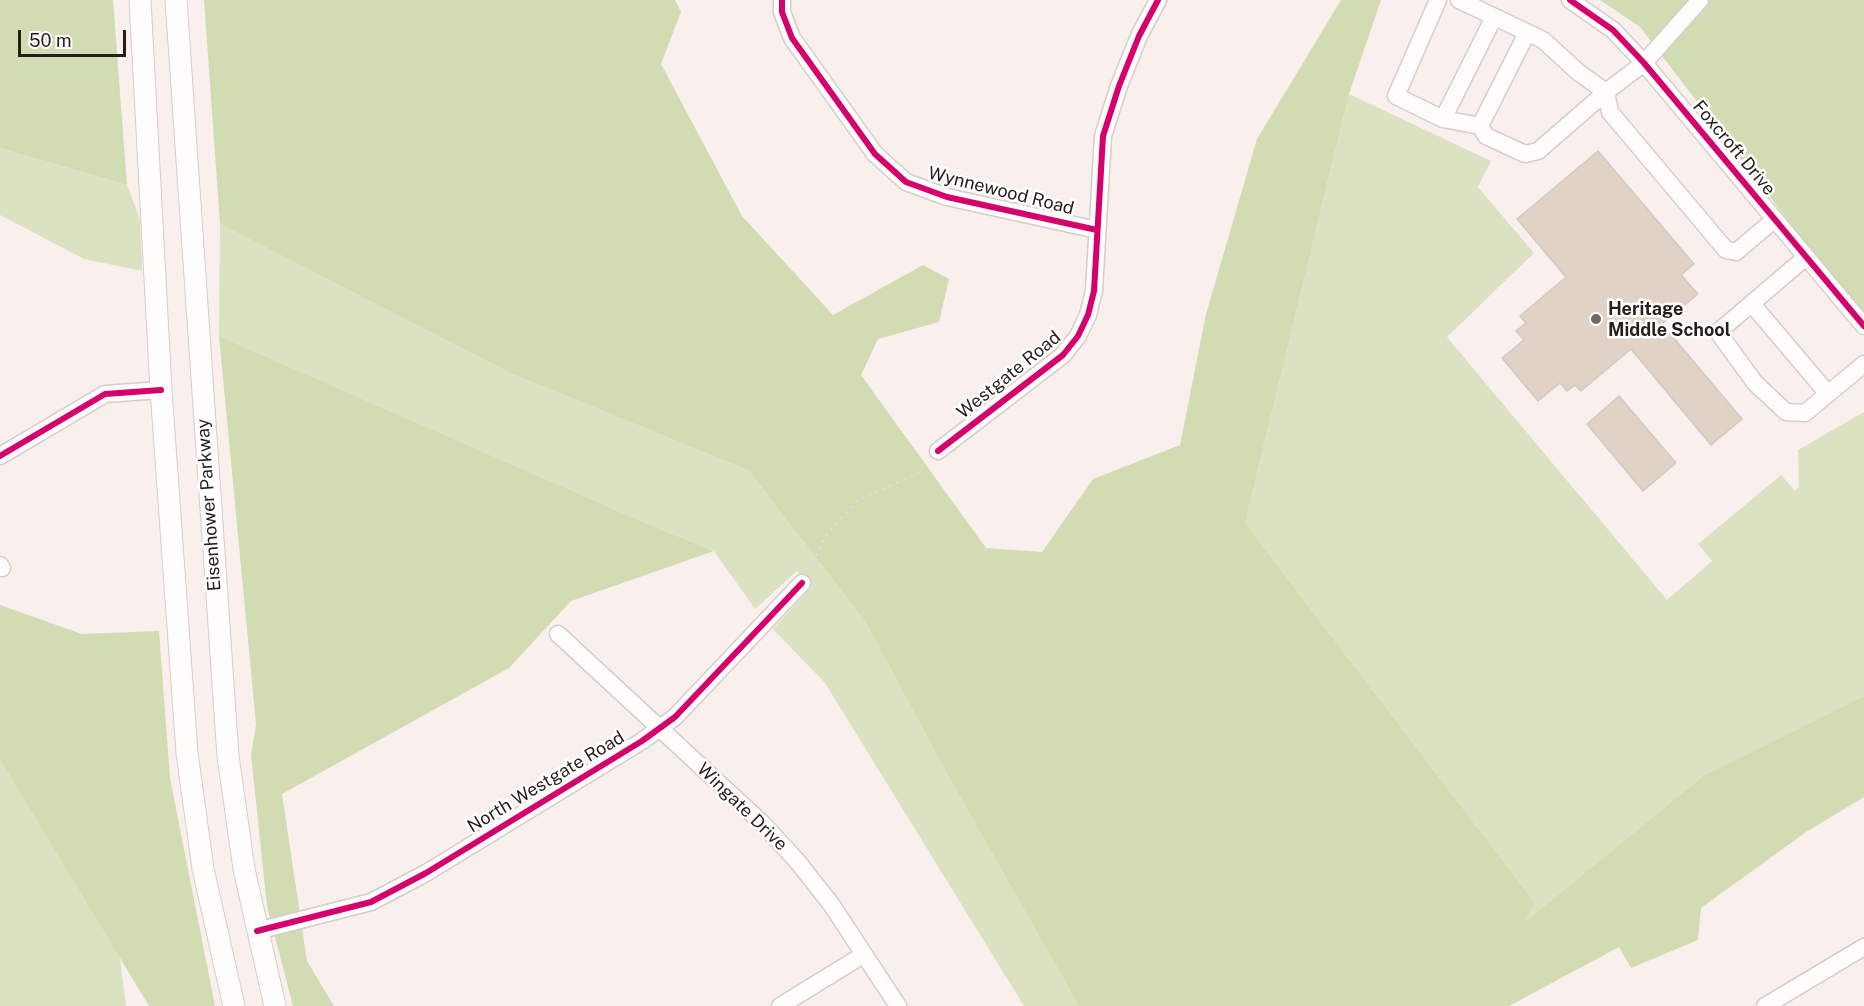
<!DOCTYPE html>
<html>
<head>
<meta charset="utf-8">
<style>
	body { margin:0 }
	#map { position:relative; width:1864px; height:1006px; overflow:hidden; background:#f9f0ed; font-family:"Public Sans",sans-serif }
	canvas { display:block }
	.scale { position:absolute; left:18px; top:30px; width:108px; height:27px; box-sizing:border-box; border:3px solid #251e1b; border-top:0; padding-left:8px; font-size:18px; line-height:21px; white-space:nowrap; color:#251e1b; -webkit-text-stroke:4px #fff; paint-order:stroke }
</style>
</head>
<body>
<div id="map">
<canvas width="1864" height="1006"></canvas>
<div class="scale">50 m</div>
</div>
<script>
const ctx = document.querySelector('canvas').getContext('2d');
ctx.lineJoin = 'round';
function fillPath(path, color) { ctx.fillStyle = color; ctx.fill(path, 'evenodd'); }
const toPath = rows => new Path2D(rows.map(r => 'M' + r).join(''));
function stroke(path, color, width, dash) { ctx.strokeStyle = color; ctx.lineWidth = width; ctx.lineCap = dash ? 'butt' : 'round'; ctx.setLineDash(dash || []); ctx.stroke(path); }
function label(font, color, halo, rows, align = 'center') {
  ctx.font = font + ' "Public Sans",sans-serif'; ctx.lineWidth = 5; ctx.setLineDash([]); ctx.textBaseline = 'middle'; ctx.strokeStyle = halo; ctx.fillStyle = color; for (const [text, x, y, turn = 0] of rows) {
    ctx.save(); ctx.translate(x, y); ctx.rotate((+turn || 0) * Math.PI / 180); ctx.textAlign = isNaN(turn) ? turn : align; if (halo) ctx.strokeText(text, 0, 0); ctx.fillText(text, 0, 0); ctx.restore();
  }
}
fillPath(toPath([
	[1349,94,1491,161,1478,187,1534,253,1447,337,1667,600,1712,561,1698,544,1781,475,1795,491,1799,487,1798,450,1864,412,1864,696,1703,776,1524,923,1535,903,1245,523],
	[0,148,127,185,140,219,142,271,84,259,0,215],
	[220,224,512,374,748,470,865,621,947,774,1079,1006,1024,1006,825,683,773,629,811,587,797,571,755,609,714,551,648,524,219,336],
	[0,760,120,958,126,1006,0,1006]
]), '#dae2c2');
fillPath(toPath([
	[0,0,113,0,127,185,0,148],
	[204,0,675,0,681,12,661,64,742,216,833,315,923,265,949,279,939,322,878,339,861,375,986,548,1042,552,1093,479,1180,445,1206,314,1257,139,1341,0,1381,0,1349,94,1245,523,1535,903,1525,922,1703,776,1864,696,1864,797,1806,832,1701,908,1698,940,1631,968,1619,947,1509,1006,1079,1006,947,774,865,621,748,470,512,374,220,224],
	[1600,0,1864,0,1864,320,1640,27],
	[219,336,648,524,714,551,571,601,509,668,282,794,307,961,334,1006,293,1006,267,906,251,755,256,724],
	[0,605,82,634,159,631,170,778,215,1006,149,1006,0,760]
]), '#d1dcb3');
const building = toPath([
	[1598,151,1694,264,1681,275,1698,294,1662,324,1742,419,1711,445,1631,349,1581,391,1575,385,1567,391,1560,383,1538,401,1502,358,1524,340,1516,331,1526,323,1520,316,1566,277,1517,219,1598,151],
	[1619,396,1676,463,1643,491,1587,424,1619,396]
]);
fillPath(building, '#e2d2c6');
stroke(building, '#d0c9c5', 1.5);
const minor = toPath([
	[782,0,782,12,792,38,875,154,906,182,947,197,1097,230],
	[1438,0,1396,96,1443,119,1494,17],
	[1570,0,1613,30,1644,63,1864,326],
	[1700,0,1644,63,1606,92,1610,112,1726,250,1736,252,1774,220],
	[1443,119,1480,126,1486,136,1525,154,1538,151,1606,92,1578,72,1543,40,1459,0],
	[1480,126,1527,33],
	[1806,257,1718,332,1755,383,1786,412,1805,413,1864,364],
	[1752,304,1828,394],
	[938,451,1063,355,1078,336,1088,315,1094,291,1103,136,1119,86,1139,36,1158,0],
	[0,456,105,394,161,390],
	[0,565,2,568],
	[558,634,763,824,797,861,831,904,898,1006],
	[257,931,371,902,426,873,642,741,675,717,802,583],
	[780,1006,863,955],
	[1765,1006,1864,947]
]);
const major = toPath([
	[140,0,161,390,187,753,203,869,234,1006],
	[176,0,228,756,244,869,275,1006]
]);
stroke(minor, '#d5cdcb', 19);
stroke(major, '#d5cdcb', 23);
stroke(toPath([
	[810,570,825,536,858,500,916,474,927,463]
]), '#e0dcdb', 2, [3, 4.5]);
stroke(minor, '#fefdfc', 16);
stroke(major, '#fefdfc', 21);
stroke(toPath([
	[782,0,782,12,792,38,875,154,906,182,947,197,1097,230],
	[1570,0,1613,30,1644,63,1864,326],
	[938,451,1063,355,1078,336,1088,315,1094,291,1103,136,1119,86,1139,36,1158,0],
	[0,456,105,394,161,390],
	[257,931,371,902,426,873,642,741,675,717,802,583]
]), '#d6006c', 6);
for (const [x, y, r, color] of [
	[1596,319,6,"#6f6864"]
]) { const dot = new Path2D(); dot.arc(x, y, r, 0, 2 * Math.PI); ctx.fillStyle = color; ctx.fill(dot); stroke(dot, '#fff', 2); }
label('18px', '#251e1b', '#fff', [
	["Foxcroft Drive",1734,148,50],
	["Wynnewood Road",1001,191,14],
	["Westgate Road",1009,375,-39],
	["Eisenhower Parkway",209,505,-94],
	["North Westgate Road",546,782,-31],
	["Wingate Drive",742,807,44]
]);
label('bold 18px', '#251e1b', '#fff', [
	["Heritage",1608,309],
	["Middle School",1608,330]
], 'left');
</script>
</body>
</html>
